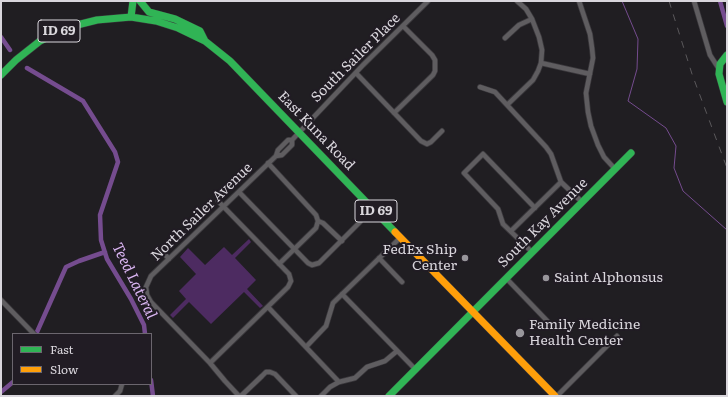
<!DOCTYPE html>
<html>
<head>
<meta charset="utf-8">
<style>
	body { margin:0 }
	#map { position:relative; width:728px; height:397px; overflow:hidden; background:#201e22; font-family:Literata,serif }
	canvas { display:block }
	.frame { position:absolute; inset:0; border:2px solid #d9d6dc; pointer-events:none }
	.legend { position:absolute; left:12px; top:333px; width:140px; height:52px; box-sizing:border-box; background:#211c24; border:1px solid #6b666e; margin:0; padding:5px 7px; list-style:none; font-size:12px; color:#d9d6dc }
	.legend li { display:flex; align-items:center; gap:8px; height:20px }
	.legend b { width:20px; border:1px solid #6b666e }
</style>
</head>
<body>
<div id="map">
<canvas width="728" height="397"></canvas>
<div class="frame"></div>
<ul class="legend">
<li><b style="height:5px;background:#30b455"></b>Fast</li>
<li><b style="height:5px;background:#ff9f0a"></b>Slow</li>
</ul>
</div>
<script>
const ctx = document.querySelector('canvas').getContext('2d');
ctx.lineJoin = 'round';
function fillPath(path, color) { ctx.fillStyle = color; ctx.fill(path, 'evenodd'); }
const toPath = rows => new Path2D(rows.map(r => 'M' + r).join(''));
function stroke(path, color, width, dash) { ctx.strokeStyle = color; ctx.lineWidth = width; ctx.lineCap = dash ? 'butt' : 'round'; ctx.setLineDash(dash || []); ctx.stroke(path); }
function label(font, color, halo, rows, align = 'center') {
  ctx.font = font + ' Literata,serif'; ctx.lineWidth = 4; ctx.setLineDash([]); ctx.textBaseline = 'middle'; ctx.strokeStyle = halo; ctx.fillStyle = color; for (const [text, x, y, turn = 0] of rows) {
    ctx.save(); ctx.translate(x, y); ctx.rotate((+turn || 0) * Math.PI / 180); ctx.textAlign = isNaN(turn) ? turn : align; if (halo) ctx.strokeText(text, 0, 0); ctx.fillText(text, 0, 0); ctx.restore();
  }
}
fillPath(toPath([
	[249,239,251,242,235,258,256,280,247,289,263,306,260,308,244,292,211,324,189,302,173,318,170,315,186,299,179,291,196,274,180,257,188,248,205,265,224,247,232,255]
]), '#4d2b61');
stroke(toPath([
	[622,1,638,39,637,69,628,101,666,128,676,146,674,168,683,191,727,230],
	[726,396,727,393]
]), '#754c8f', 1);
stroke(toPath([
	[720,1,727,26],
	[1,37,10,50],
	[27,68,83,101,115,152,118,162,100,215,101,240,107,259,131,299,144,325,145,334],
	[37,332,66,267,79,261,105,252],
	[151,380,153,396],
	[1,392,13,382]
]), '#754c8f', 4.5);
const street = toPath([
	[579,1,590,34,592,48,593,58,586,93,588,112,591,126,598,145,604,157,615,169],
	[694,1,710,55,719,69],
	[505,38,519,25,532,19],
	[541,63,590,74],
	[356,73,421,141,427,144,431,142,442,131],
	[480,87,495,92,546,147,551,154,561,182,582,202],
	[507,105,533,80,538,71,541,63,542,50,539,37,532,19,526,9,517,1],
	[394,113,433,75,435,71,435,60,432,55,403,26],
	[292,140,292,145,282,155,276,156,278,150,288,140,292,140,363,65,428,1],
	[268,163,316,215,318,221],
	[239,192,308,263,312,265,319,263,360,222],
	[318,221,323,223,342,241],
	[511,231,561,182],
	[161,250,169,259],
	[532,252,503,224,498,209,464,173,483,154,535,208],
	[379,258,402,282],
	[279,264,316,228,318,221],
	[506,278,554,328],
	[342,294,416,370],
	[1,300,34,334],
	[268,307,339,382],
	[306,347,326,326,333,303,401,237],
	[210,363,288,287,291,281,289,274,218,201],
	[115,396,120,391,122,384],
	[239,396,225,381,210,363,151,302,147,295,146,287,151,276,276,156],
	[241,396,262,376,266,372,270,372,275,374,296,396],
	[321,396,330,387,339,382,355,378,367,367,385,361,397,351],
	[557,396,617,336]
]);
const fast = toPath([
	[140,1,149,12,175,19,200,31,205,41],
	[131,17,133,1],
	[727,55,720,64,719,74,727,102],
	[1,75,16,60,40,41,69,27,97,20,131,17,156,21,178,28,205,41,230,61,395,232],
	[389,396,631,153]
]);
const slow = toPath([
	[395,232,555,396]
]);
stroke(street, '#3b393d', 6);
stroke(fast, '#3b393d', 8);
stroke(slow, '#3b393d', 8);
stroke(street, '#5f5d60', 4.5);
stroke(fast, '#30b455', 7);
stroke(slow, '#ff9f0a', 7);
stroke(toPath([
	[669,1,692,74,727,168]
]), '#5b595c', 1, [7, 7]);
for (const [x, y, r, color] of [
	[465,258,4,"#98969b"],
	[546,278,4,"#98969b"],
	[520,333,5,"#98969b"]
]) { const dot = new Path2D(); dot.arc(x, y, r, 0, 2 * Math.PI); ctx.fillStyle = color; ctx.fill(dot); stroke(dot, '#211c24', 1.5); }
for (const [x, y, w] of [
	[59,31,42],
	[376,211,42]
]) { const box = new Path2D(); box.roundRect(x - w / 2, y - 11, w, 22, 3); ctx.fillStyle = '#211c24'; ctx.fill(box); stroke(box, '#d9d6dc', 1); }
label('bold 13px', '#d9d6dc', null, [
	["ID 69",59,31],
	["ID 69",376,211]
]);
label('14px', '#d9d6dc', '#211c24', [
	["South Sailer Place",356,58,-45],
	["East Kuna Road",316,131,46],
	["North Sailer Avenue",202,212,-44],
	["South Kay Avenue",543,223,-45]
]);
label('14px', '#d9d6dc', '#211c24', [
	["FedEx Ship",457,250,"right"],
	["Center",457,266,"right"],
	["Saint Alphonsus",554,278],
	["Family Medicine",529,325],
	["Health Center",529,341]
], 'left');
label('italic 15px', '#dab6f2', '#211c24', [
	["Teed Lateral",134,281,64]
]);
</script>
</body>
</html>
